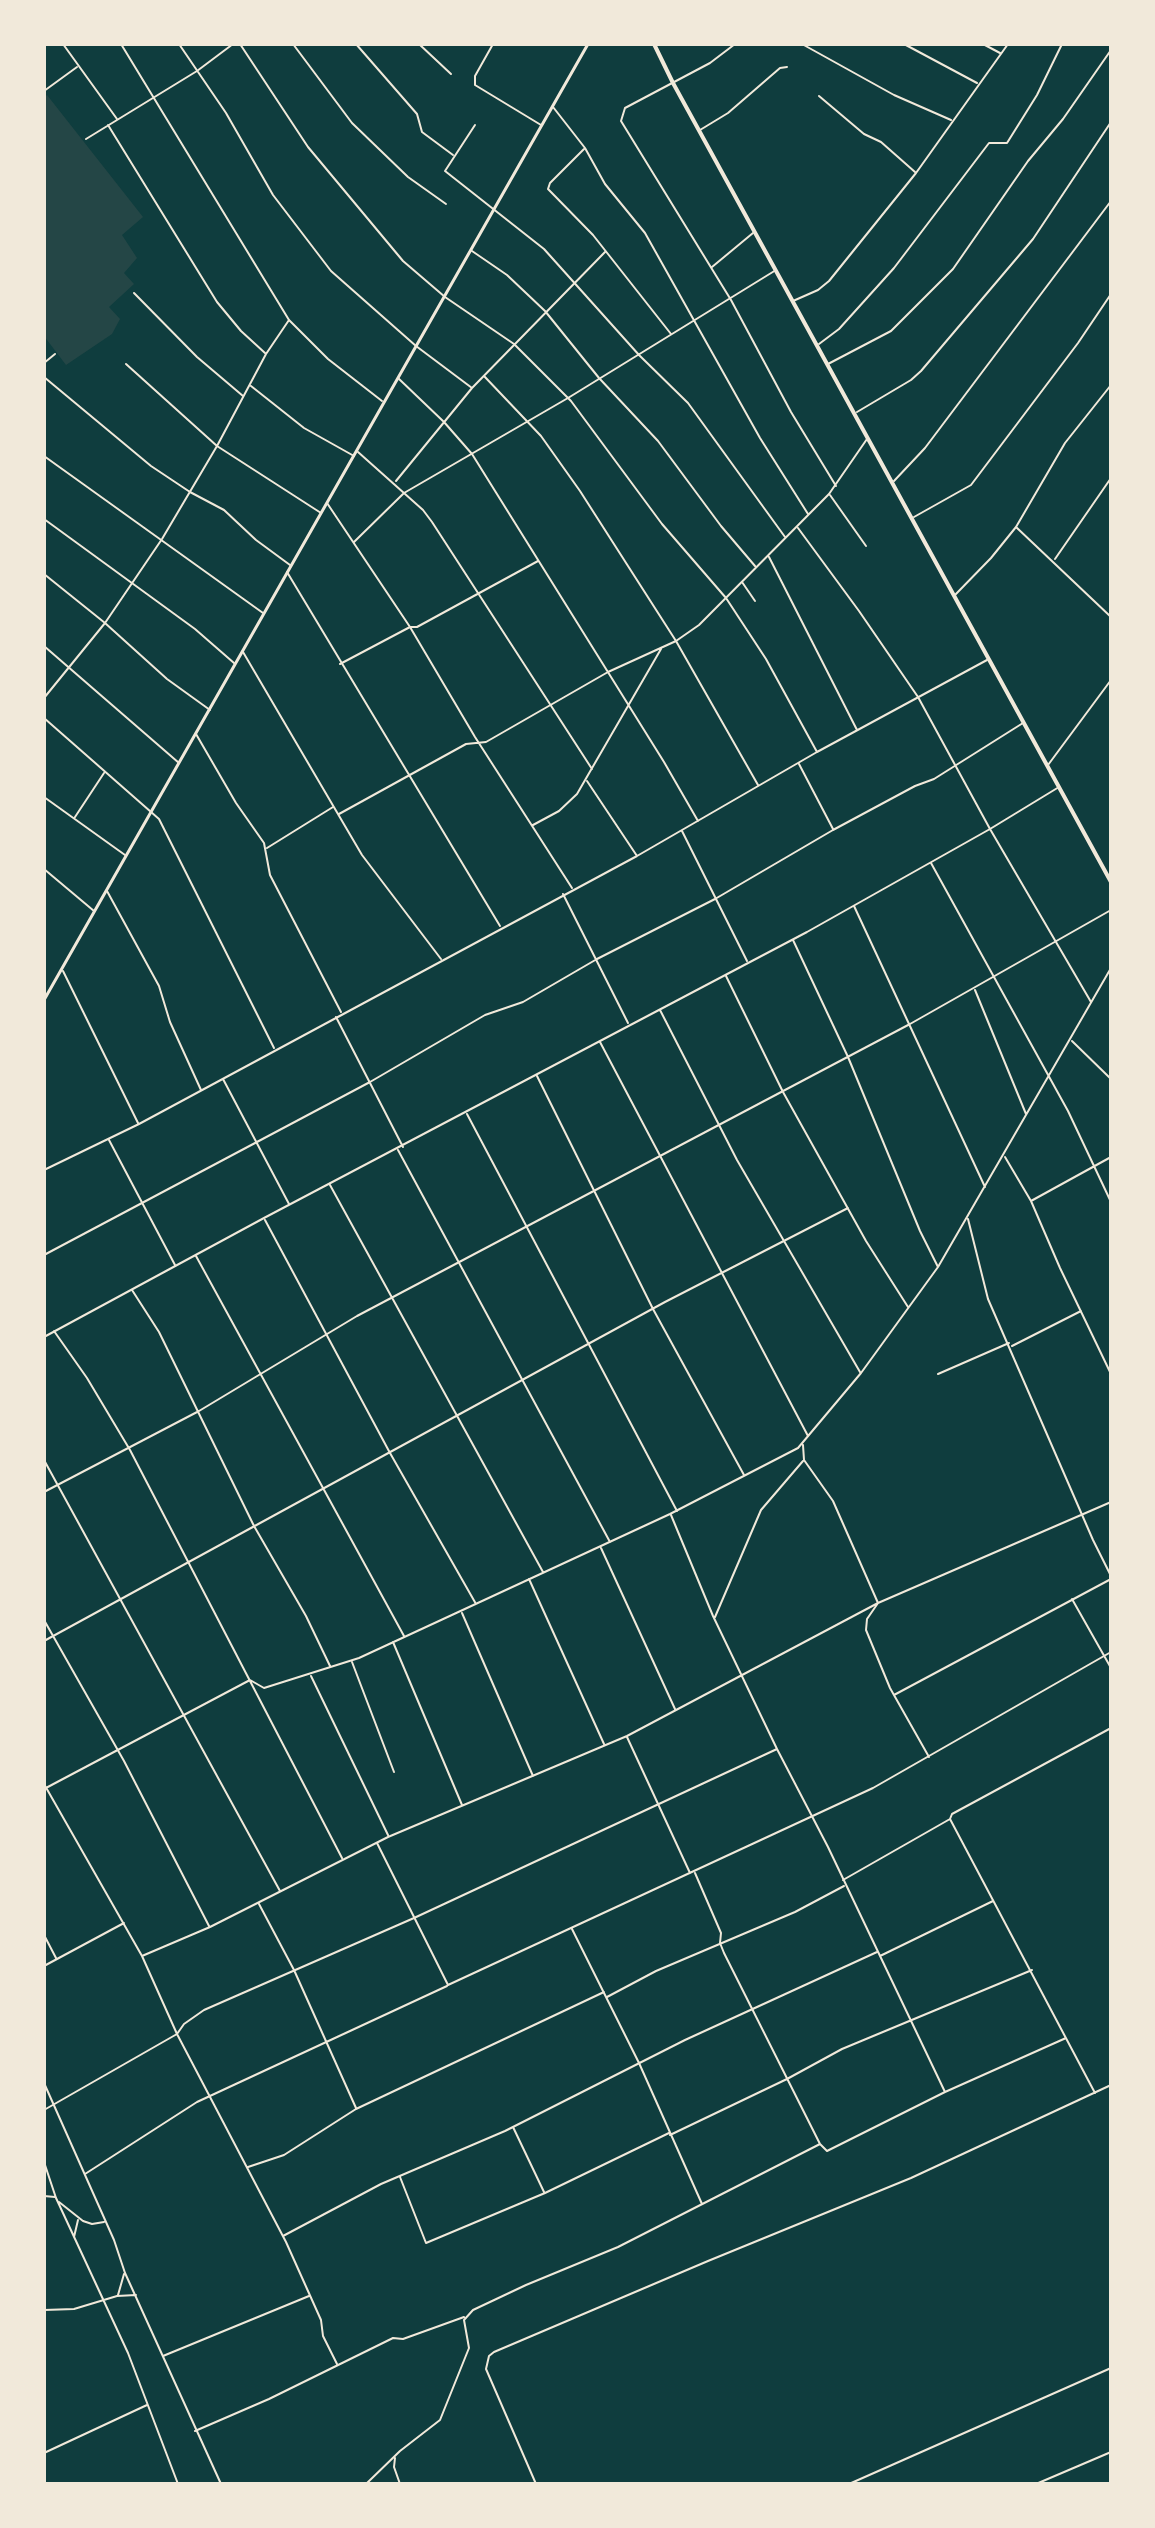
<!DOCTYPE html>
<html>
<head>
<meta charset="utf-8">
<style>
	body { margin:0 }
	#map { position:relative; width:1155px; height:2528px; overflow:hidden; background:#0f3d3e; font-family:Quicksand,sans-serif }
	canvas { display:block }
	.frame { position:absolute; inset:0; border:46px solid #f1e9da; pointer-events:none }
</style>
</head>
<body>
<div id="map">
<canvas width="1155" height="2528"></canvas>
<div class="frame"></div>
</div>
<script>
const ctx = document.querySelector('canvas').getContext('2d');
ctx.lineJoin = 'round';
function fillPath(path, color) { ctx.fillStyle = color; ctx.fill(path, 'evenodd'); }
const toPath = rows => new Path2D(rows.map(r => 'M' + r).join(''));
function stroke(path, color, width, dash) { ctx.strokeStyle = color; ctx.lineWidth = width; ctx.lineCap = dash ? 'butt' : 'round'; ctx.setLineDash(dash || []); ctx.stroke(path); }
fillPath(toPath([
	[47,95,143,217,122,235,137,258,124,273,134,284,109,307,120,319,112,334,66,365,44,336,44,98]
]), '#244646');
stroke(toPath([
	[352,1662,394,1772]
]), '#f1e9da', 2);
stroke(toPath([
	[63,44,117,119],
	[121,44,289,320,328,359,382,401],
	[179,44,226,113,273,195,331,271,416,346,472,388],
	[240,44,308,147,403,261,445,297,514,344,571,401,662,524,726,598,766,659,817,752],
	[293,44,352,123,408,177,446,204],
	[356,44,417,114,422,132,453,155],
	[419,44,451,74],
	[493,44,475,76,475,85,541,125],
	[735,44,710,63,625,108,621,121,731,300,791,412,836,486],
	[802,44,894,95,951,120],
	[904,44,977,83],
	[983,44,1000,53],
	[44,91,77,67],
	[819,96,864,134,881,142,915,172],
	[553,107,585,148,605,184,645,233,760,438,808,514],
	[108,125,217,302,241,331,265,353],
	[475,125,445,171,544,249,639,355,688,403,785,537],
	[700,130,728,113,780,68,787,67],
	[86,139,197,71,233,44],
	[584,149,550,183,548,189,593,235,671,334],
	[472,251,507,275,545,311,599,378,658,441,721,526,755,566],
	[712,267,753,233],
	[134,293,197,357,243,396],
	[793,301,818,290,829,281,916,173,1008,44],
	[819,344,839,329,894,268,989,143,1007,143,1037,95,1062,44],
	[44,363,55,354],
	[126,364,217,446,321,513],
	[828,364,891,331,953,269,1028,161,1063,119,1111,50],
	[484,376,541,436,580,491,676,641,758,785],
	[44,377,151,466,190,492,224,510,256,540,290,565],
	[398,378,444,422,472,454,664,762,698,821],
	[251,386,304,428,354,456],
	[857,412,911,380,921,371,1033,239,1111,122],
	[358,452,423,510,432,522,592,769],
	[44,456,263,613],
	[396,481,472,388,605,252],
	[894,481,925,448,1111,201],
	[830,495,866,546],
	[327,503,410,627,475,737,572,888],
	[914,517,971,485,1078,343,1111,294],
	[44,519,195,629,234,663],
	[1016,527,1111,617],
	[798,528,859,611,918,697,990,829,1091,1002],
	[354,542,404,493,568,398,776,270],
	[769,557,857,730],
	[1055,559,1111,478],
	[287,572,500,926],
	[44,574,105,623,167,679,210,710],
	[742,582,755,601],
	[954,596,991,558,1016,527,1065,443,1111,385],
	[44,646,179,763],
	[243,652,362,855,441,959],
	[340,664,410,627,417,627,538,561],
	[44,698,105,623,162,539,217,446,266,354,289,320],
	[44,718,159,819,274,1048],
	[196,734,236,803,264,843,270,875,341,1012],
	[799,764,833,829],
	[1048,765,1111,680],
	[587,781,637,856],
	[44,797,125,855],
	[339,814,466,744,486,742,608,672,676,641,699,625,829,494,867,439],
	[75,817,104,773],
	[533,825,559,811,577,794,661,649],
	[682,831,747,961],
	[267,848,333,807],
	[931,863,1068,1111,1111,1202],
	[44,869,94,911],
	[107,891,159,986,170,1022,201,1090],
	[563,894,628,1023],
	[854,906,985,1187],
	[793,940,848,1057,920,1231,938,1267],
	[63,971,138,1123],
	[726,976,783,1092,866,1241,908,1307],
	[975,990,1026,1114],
	[660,1010,737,1160,860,1372],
	[336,1017,403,1147],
	[1072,1041,1111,1079],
	[600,1042,808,1436],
	[537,1076,653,1309,744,1475],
	[223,1079,289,1204],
	[467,1114,677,1511],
	[109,1140,175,1265],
	[398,1150,610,1542],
	[1005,1157,1031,1201,1111,1157],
	[44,1170,139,1124,637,856,817,752,987,660],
	[330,1185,543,1572],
	[1031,1201,1060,1268,1111,1374],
	[968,1219,988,1299,1093,1540,1111,1576],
	[265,1220,390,1453,476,1604],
	[44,1255,370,1082,485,1015,523,1002,597,959,715,899,833,830,915,786,934,779,1023,723],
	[196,1256,404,1636],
	[132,1290,159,1332,254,1526,306,1616,330,1666],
	[54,1331,87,1378,130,1450,342,1858],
	[44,1337,264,1218,807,932,990,829,1059,787],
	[1012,1346,1081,1311],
	[938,1374,1009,1343],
	[803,1445,804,1460,833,1501,878,1603,867,1619,866,1630,890,1688,929,1757],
	[44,1460,280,1891],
	[44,1492,199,1411,357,1316,910,1024,1111,910],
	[671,1515,713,1616,777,1749,828,1847,945,2092],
	[601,1548,675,1709],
	[529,1579,604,1744],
	[1072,1599,1111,1668],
	[462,1613,533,1776],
	[715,1617,761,1510,803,1461],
	[44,1620,124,1761,209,1926],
	[44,1641,665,1302,848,1208],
	[393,1642,462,1805],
	[311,1676,388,1835],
	[894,1695,1111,1579],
	[627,1737,690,1873],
	[44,1784,142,1956,177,2034,286,2242,321,2320,323,2336,337,2364],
	[44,1789,250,1680,264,1688,359,1658,670,1514,798,1448,861,1373,938,1267,1111,968],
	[950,1819,1095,2093],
	[377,1843,448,1985,873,1788,1111,1652],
	[695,1873,721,1933,720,1943,724,1953,820,2144,827,2151,945,2092,1066,2038],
	[843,1880,950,1819,952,1814,1111,1728],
	[259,1904,294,1970,356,2108],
	[572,1929,639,2063,702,2204],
	[44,1935,56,1958],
	[142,1956,210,1927,388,1837,627,1736,878,1603,1111,1502],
	[880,1956,993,1901],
	[44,1966,124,1923],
	[607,1997,656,1971,795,1912,844,1886],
	[44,2083,114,2240,125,2273,221,2484],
	[44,2110,177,2034,184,2024,204,2010,414,1918,777,1749],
	[513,2127,544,2192],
	[670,2135,787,2079,842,2049,1032,1970],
	[44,2162,56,2198,128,2353,178,2484],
	[248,2167,284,2155,356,2109,604,1992],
	[85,2174,197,2102,447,1986],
	[400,2177,426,2243,545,2193,669,2133],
	[44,2196,55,2197],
	[59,2202,83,2221,92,2224,104,2222],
	[283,2236,381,2184,505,2131,685,2040,877,1952],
	[74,2237,78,2220],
	[118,2295,124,2274],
	[44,2310,74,2309,117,2296,136,2295],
	[163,2356,309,2296],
	[1110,2395,1111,2397],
	[195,2431,269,2399,393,2338,403,2339,464,2317],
	[44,2453,147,2405],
	[395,2458,394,2467,400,2484],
	[366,2484,400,2451,440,2420,469,2348,464,2320,473,2310,526,2285,618,2247,820,2144],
	[536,2484,486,2369,489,2356,494,2352,708,2261,911,2178,1111,2085],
	[849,2484,1111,2368],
	[1036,2484,1111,2452]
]), '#f1e9da', 2);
stroke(toPath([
	[44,1000,588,44]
]), '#f1e9da', 3);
stroke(toPath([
	[654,44,673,83,1111,882]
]), '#f1e9da', 4);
</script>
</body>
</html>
